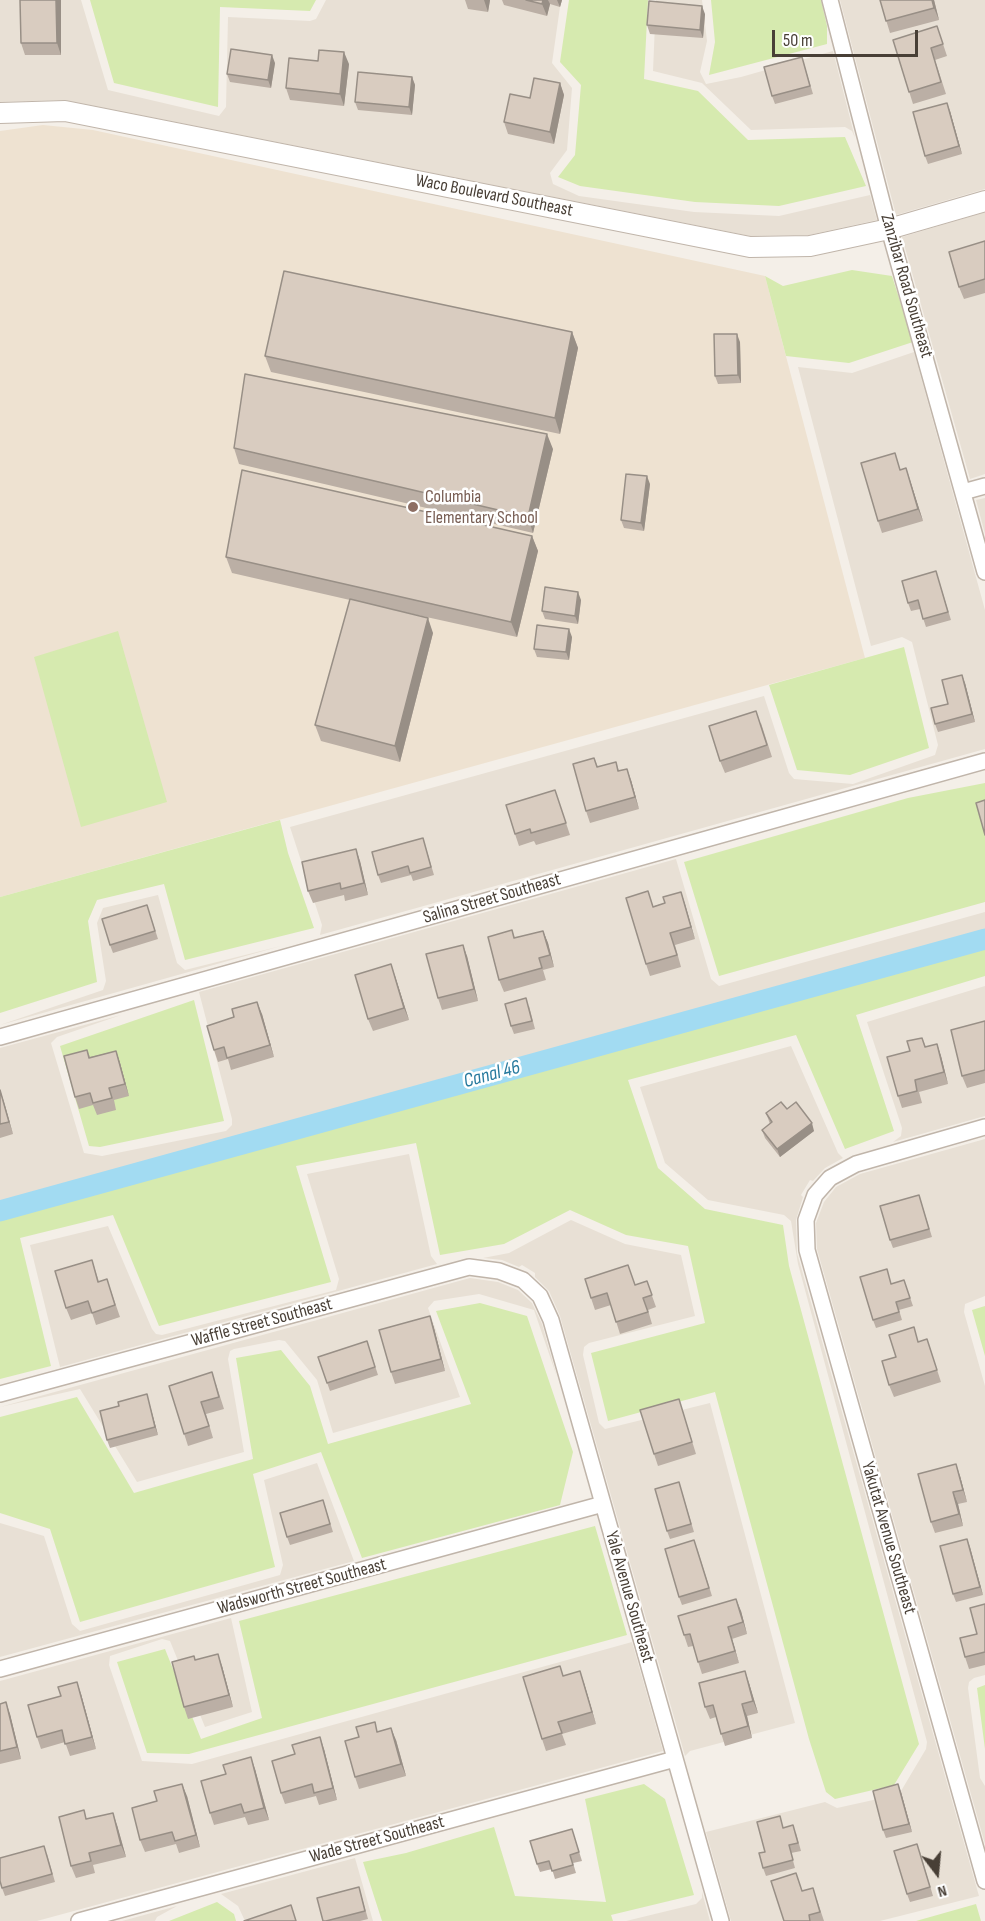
<!DOCTYPE html>
<html>
<head>
<meta charset="utf-8">
<style>
	body { margin:0 }
	#map { position:relative; width:985px; height:1921px; overflow:hidden; background:#f4efe8; font-family:"Sofia Sans Condensed",sans-serif }
	canvas { display:block }
	.north { position:absolute; left:907px; top:1843px; width:60px; height:60px; -webkit-text-stroke:4px #fff; paint-order:stroke; rotate:164deg; font-size:16px; font-weight:700; line-height:24px; text-align:center; color:#483f36 }
	.north::after { content:''; display:block; margin:auto; width:21px; height:27px; background:#483f36; clip-path:polygon(50% 0,100% 100%,50% 72%,0 100%) }
	.scale { position:absolute; left:772px; top:30px; width:146px; height:27px; box-sizing:border-box; border:3px solid #483f36; border-top:0; padding-left:8px; font-size:18px; line-height:21px; white-space:nowrap; color:#483f36; -webkit-text-stroke:4px #fff; paint-order:stroke }
</style>
</head>
<body>
<div id="map">
<canvas width="985" height="1921"></canvas>
<div class="north">N</div>
<div class="scale">50 m</div>
</div>
<script>
const ctx = document.querySelector('canvas').getContext('2d');
ctx.lineJoin = 'round';
function fillPath(path, color) { ctx.fillStyle = color; ctx.fill(path, 'evenodd'); }
const toPath = rows => new Path2D(rows.map(r => 'M' + r).join(''));
function stroke(path, color, width, dash) { ctx.strokeStyle = color; ctx.lineWidth = width; ctx.lineCap = dash ? 'butt' : 'round'; ctx.setLineDash(dash || []); ctx.stroke(path); }
function label(font, color, halo, rows, align = 'center') {
  ctx.font = font + ' "Sofia Sans Condensed",sans-serif'; ctx.lineWidth = 5; ctx.setLineDash([]); ctx.textBaseline = 'middle'; ctx.strokeStyle = halo; ctx.fillStyle = color; for (const [text, x, y, turn = 0] of rows) {
    ctx.save(); ctx.translate(x, y); ctx.rotate((+turn || 0) * Math.PI / 180); ctx.textAlign = isNaN(turn) ? turn : align; if (halo) ctx.strokeText(text, 0, 0); ctx.fillText(text, 0, 0); ctx.restore();
  }
}
fillPath(toPath([
	[0,0,81,0,108,90,219,116,226,107,228,17,310,21,316,19,326,0,561,0,552,63,572,88,567,150,550,173,553,184,579,196,694,212,779,216,870,195,877,220,809,235,750,236,64,100,0,102],
	[656,0,702,0,707,41,700,72,706,84,741,77,833,51,855,138,852,131,845,127,751,130,702,83,653,71],
	[840,0,985,0,985,189,896,215],
	[985,212,985,474,970,479,902,237],
	[914,352,985,610,985,749,320,935,322,925,290,827,764,696,789,773,794,779,853,784,935,755,938,745,912,642,902,637,871,646,798,367,852,373],
	[985,498,985,534,976,500],
	[676,859,711,979,719,986,985,912,985,936,0,1207,0,1048,121,1015,57,1037,51,1043,84,1153,102,1156,226,1131,232,1125,232,1119,199,992],
	[158,895,177,963,185,970,281,946,0,1025,103,990,106,981,97,923,103,908],
	[985,986,985,1116,893,1142,901,1136,902,1128,867,1022],
	[791,1046,838,1153,843,1158,825,1168,813,1181,810,1180,801,1195,803,1197,796,1220,797,1253,979,1896,880,1921,731,1921,706,1832,825,1802,837,1808,896,1795,901,1791,926,1749,927,1742,798,1264,791,1221,784,1215,708,1200,665,1163,640,1087],
	[985,1139,985,1296,965,1304,964,1312,985,1386,985,1675,974,1678,969,1682,968,1688,980,1778,985,1786,985,1844,817,1249,816,1223,824,1202,836,1187,860,1174],
	[409,1154,431,1256,437,1264,60,1367,30,1245,108,1226,152,1329,156,1334,162,1335,336,1290,339,1279,307,1174],
	[571,1220,625,1244,681,1255,695,1316,589,1343,584,1347,583,1355,599,1423,605,1429,710,1403,795,1723,690,1751,685,1756,560,1316,549,1291,535,1277,535,1273,522,1265,519,1267,502,1260,483,1258,509,1253],
	[470,1278,498,1282,518,1290,532,1303,542,1324,557,1377,534,1310,479,1294,434,1301,428,1308,460,1397,333,1433,317,1380,285,1341,279,1340,234,1349,230,1351,228,1359,244,1452,137,1482,80,1389,0,1407],
	[317,1463,354,1561,0,1657,0,1523,44,1536,72,1624,80,1631,280,1575,283,1565,264,1480],
	[231,1618,252,1712,205,1727,170,1641,162,1639,110,1656,109,1665,142,1761,192,1764,632,1642,663,1751,37,1921,0,1921,0,1681],
	[355,1858,373,1921,245,1921,238,1906,221,1894],
	[702,1892,710,1921,626,1921,696,1904,702,1898],
	[177,1906,157,1917,155,1921,122,1921]
]), '#e8e0d5');
fillPath(toPath([
	[43,125,93,130,765,276,865,658,0,897,0,131]
]), '#eee2d1');
fillPath(toPath([
	[90,0,316,0,310,11,220,7,218,107,114,83],
	[569,0,648,0,644,79,698,91,748,140,845,137,866,186,779,206,695,202,580,186,558,177,575,155,581,85,560,62],
	[711,0,821,0,827,26,827,44,709,75,715,42],
	[852,270,892,276,913,342,849,363,786,356,765,276,783,286],
	[118,631,167,802,81,827,34,657],
	[904,647,929,748,850,775,797,770,769,685],
	[985,783,985,902,719,976,684,862,908,798],
	[280,820,288,853,314,928,185,960,164,884,97,900,88,921,97,982,0,1013,0,897],
	[985,946,985,976,856,1015,894,1131,845,1149,796,1035,628,1080,658,1168,705,1209,783,1225,789,1266,919,1744,894,1785,835,1799,826,1792,809,1739,715,1392,608,1421,591,1353,705,1323,688,1246,626,1235,570,1210,504,1244,440,1255,416,1143,296,1166,331,1282,159,1326,113,1215,20,1238,51,1366,0,1379,0,1217],
	[194,1000,224,1121,100,1147,89,1146,60,1046],
	[480,1303,527,1316,573,1452,560,1505,362,1558,321,1452,253,1474,275,1567,80,1622,50,1529,0,1513,0,1417,77,1397,134,1493,253,1459,236,1358,281,1350,310,1386,328,1444,471,1404,436,1311],
	[985,1306,985,1356,972,1310],
	[595,1526,627,1635,189,1754,147,1753,117,1662,165,1649,201,1739,262,1718,239,1621],
	[985,1685,985,1749,977,1688],
	[644,1784,665,1799,694,1895,611,1915,613,1921,382,1921,363,1862,406,1853,494,1827,515,1896,606,1902,585,1799],
	[217,1902,234,1914,236,1921,169,1921],
	[976,1904,981,1921,916,1921]
]), '#d6eaaf');
stroke(toPath([
	[0,1211,985,939]
]), '#a2dbf2', 21);
const minor = toPath([
	[830,0,889,229,985,572],
	[963,492,985,486],
	[0,1037,985,761],
	[985,1127,856,1164,830,1178,815,1195,806,1220,807,1250,985,1881],
	[0,1394,469,1267,499,1271,523,1280,540,1296,551,1320,721,1921],
	[0,1669,603,1504],
	[79,1921,675,1759]
]);
const tertiary = toPath([
	[0,113,65,111,750,247,810,246,889,229,985,201]
]);
stroke(minor, '#c0b5aa', 18);
stroke(tertiary, '#c0b5aa', 22);
stroke(minor, '#fff', 15);
stroke(tertiary, '#fff', 20);
fillPath(toPath([
	[61,0,61,55,25,55,21,43],
	[465,0,490,0,488,12,468,9],
	[502,0,562,0,560,7,550,4,547,16,504,5],
	[880,0,934,0,939,20,890,33],
	[705,14,703,38,650,34,647,25],
	[941,38,947,56,935,60,946,94,913,104,893,40],
	[802,57,813,94,775,104,772,96],
	[275,63,271,88,230,82,227,74],
	[349,64,344,106,290,100,286,88],
	[412,77,415,85,412,115,358,110,355,102],
	[560,83,564,95,554,144,508,134,504,122,530,98],
	[950,111,962,154,928,164,925,156],
	[985,241,985,293,964,299,959,287],
	[572,332,578,348,560,434,271,372,265,356],
	[740,342,741,383,718,384,715,376],
	[234,448,553,449,533,533,239,464],
	[906,468,923,521,882,533,878,521,900,470],
	[650,484,644,531,624,528,621,520],
	[532,536,538,551,517,637,381,607,433,633,400,762,321,741,315,725,350,600,232,573,226,557],
	[936,571,951,620,926,627,920,609,911,611,908,603],
	[581,600,578,624,545,619,542,611],
	[572,637,569,660,537,657,534,649],
	[965,683,975,722,938,732,935,724,948,704],
	[761,723,772,757,725,773,720,761],
	[594,758,598,767,616,762,619,771,631,780,639,809,590,823,586,811],
	[555,790,570,835,536,845,534,841,519,846,515,834],
	[423,838,434,875,413,881,411,875,381,883,378,875],
	[360,861,368,895,345,901,344,895,313,903,308,891],
	[681,892,695,939,675,945,681,967,650,976,646,964,654,906,665,903],
	[147,905,158,939,113,953,110,945],
	[512,930,515,938,543,931,548,943,554,967,543,970,546,980,504,992,499,980],
	[467,956,478,1001,442,1010,438,998],
	[395,976,409,1020,373,1031,368,1019],
	[529,1006,535,1029,514,1034,511,1026],
	[262,1014,274,1057,231,1070,228,1059,218,1062,214,1050],
	[985,1021,985,1083,967,1088,962,1076],
	[922,1038,926,1047,937,1044,941,1056,948,1084,919,1092,922,1103,902,1108,898,1096,910,1051],
	[87,1050,90,1057,116,1051,120,1063,129,1096,114,1100,116,1110,97,1115,93,1105,79,1109,75,1097],
	[0,1090,13,1134,0,1138],
	[787,1109,814,1131,780,1157,765,1138,762,1130,770,1124,766,1113],
	[919,1195,932,1237,893,1248,890,1240],
	[92,1260,99,1282,111,1291,120,1317,96,1325,92,1313,71,1320,66,1308],
	[904,1280,913,1306,899,1310,902,1320,876,1328,873,1320,891,1284],
	[635,1284,651,1293,656,1307,648,1310,652,1324,620,1334,611,1305,595,1310,591,1298],
	[430,1316,434,1328,445,1371,395,1384,391,1372],
	[927,1339,941,1382,894,1397,889,1385,896,1357,919,1342],
	[367,1341,378,1375,330,1391,318,1357],
	[216,1384,224,1409,206,1414,213,1438,188,1446,169,1386],
	[679,1399,696,1454,658,1466,654,1454],
	[149,1402,158,1435,110,1448,107,1440],
	[960,1476,967,1502,958,1504,963,1526,935,1533,931,1522],
	[679,1482,694,1532,670,1539,667,1531],
	[323,1500,333,1532,290,1545,287,1537],
	[967,1539,983,1595,956,1602,953,1594],
	[697,1548,712,1596,682,1605,679,1597],
	[985,1604,985,1665,969,1669,965,1657,977,1634],
	[741,1611,747,1634,732,1639,739,1663,702,1674,693,1646,688,1647,684,1635],
	[196,1660,222,1666,233,1707,188,1719,184,1707],
	[560,1666,563,1676,584,1683,596,1724,562,1734,566,1745,546,1751,542,1739],
	[749,1683,758,1713,747,1716,752,1738,725,1746,716,1717,710,1719,705,1707],
	[81,1694,96,1749,70,1756,65,1742,41,1749,37,1737],
	[0,1704,10,1714,21,1759,0,1764],
	[378,1732,396,1740,406,1776,359,1789,355,1777],
	[324,1749,337,1800,319,1805,316,1796,285,1804,281,1793],
	[255,1769,269,1820,248,1825,245,1817,214,1825,210,1813,226,1774],
	[901,1792,912,1832,886,1838,883,1830],
	[187,1796,200,1847,179,1853,176,1844,145,1852,140,1840],
	[87,1819,117,1825,126,1857,93,1865,95,1873,76,1878,71,1866],
	[784,1827,796,1833,801,1851,791,1853,795,1868,766,1876,763,1868,765,1852],
	[572,1829,582,1861,573,1863,576,1873,555,1879,552,1869,540,1872,537,1864],
	[920,1852,933,1896,910,1902,907,1894],
	[47,1854,55,1882,5,1896,2,1888],
	[359,1887,368,1919,360,1921,323,1921],
	[802,1891,817,1900,824,1921,784,1921]
]), '#bbafa5');
fillPath(toPath([
	[56,0,61,0,61,55,57,43],
	[484,0,490,0,488,12],
	[543,0,548,0,550,4,547,16,542,4],
	[557,0,562,0,560,7],
	[932,0,934,0,939,20,934,8],
	[702,6,705,14,703,38,700,30],
	[344,52,349,64,344,106,340,94],
	[272,55,275,63,271,88,268,80],
	[412,77,415,85,412,115,409,107],
	[560,83,564,95,554,144,550,132],
	[947,103,950,111,962,154,959,146],
	[572,332,578,348,560,434,555,418],
	[737,334,740,342,741,383,738,375],
	[547,434,553,449,533,533,528,517],
	[906,468,910,480,923,521,918,509],
	[647,476,650,484,644,531,641,523],
	[532,536,538,551,517,637,511,622],
	[578,592,581,600,578,624,575,616],
	[428,618,433,633,400,762,395,746],
	[569,629,572,637,569,660,566,652],
	[962,675,965,683,975,722,972,714],
	[627,769,631,780,639,809,635,797],
	[356,849,360,861,368,895,364,883],
	[681,892,685,904,695,939,691,927],
	[543,931,548,943,554,967,550,955],
	[463,945,467,956,478,1001,474,989],
	[391,964,395,976,409,1020,404,1008],
	[257,1002,262,1014,274,1057,270,1045],
	[937,1044,941,1056,948,1084,944,1072],
	[116,1051,120,1063,129,1096,125,1084],
	[0,1090,4,1102,13,1134,9,1122],
	[812,1123,814,1131,780,1157,777,1149],
	[430,1316,434,1328,445,1371,441,1359],
	[147,1394,149,1402,158,1435,155,1427],
	[956,1464,960,1476,967,1502,963,1490],
	[953,1492,958,1504,963,1526,959,1514],
	[967,1539,970,1547,983,1595,980,1587],
	[736,1599,741,1611,747,1634,743,1622],
	[728,1627,732,1639,739,1663,735,1651],
	[218,1654,222,1666,233,1707,229,1695],
	[580,1671,584,1683,596,1724,592,1712],
	[745,1671,749,1683,758,1713,753,1701],
	[77,1682,81,1694,96,1749,92,1737],
	[6,1702,10,1714,21,1759,17,1747],
	[742,1704,747,1716,752,1738,748,1726],
	[391,1728,396,1740,406,1776,401,1764],
	[320,1737,324,1749,337,1800,333,1788],
	[251,1757,255,1769,269,1820,264,1808],
	[182,1784,187,1796,200,1847,196,1835],
	[898,1784,901,1792,912,1832,909,1824],
	[113,1813,117,1825,126,1857,121,1845]
]), '#988f86');
const building = toPath([
	[20,0,56,0,57,43,21,43,20,0],
	[526,0,543,0,542,4,526,0],
	[880,0,932,0,934,8,886,21,880,0],
	[649,1,702,6,700,30,647,25,649,1],
	[937,26,943,44,931,48,941,82,909,92,893,40,937,26],
	[231,49,272,55,268,80,227,74,231,49],
	[319,50,344,52,340,94,286,88,289,58,318,61,319,50],
	[802,57,810,86,772,96,764,67,802,57],
	[358,72,412,77,409,107,355,102,358,72],
	[534,78,560,83,550,132,504,122,510,94,530,98,534,78],
	[947,103,959,146,925,156,913,112,947,103],
	[985,241,985,279,959,287,949,252,985,241],
	[284,271,572,332,555,418,265,356,284,271],
	[714,334,737,334,738,375,715,376,714,334],
	[245,374,547,434,528,517,234,448,245,374],
	[895,453,900,470,906,468,918,509,878,521,861,463,895,453],
	[242,470,532,536,511,622,226,557,242,470],
	[626,474,647,476,641,523,621,520,626,474],
	[936,571,948,612,923,619,918,600,908,603,902,581,936,571],
	[545,587,578,592,575,616,542,611,545,587],
	[350,599,428,618,395,746,315,725,350,599],
	[537,625,569,629,566,652,534,649,537,625],
	[962,675,972,714,935,724,931,708,948,704,942,680,962,675],
	[756,711,767,745,720,761,709,726,756,711],
	[594,758,597,767,616,762,618,771,627,769,635,797,586,811,573,764,594,758],
	[555,790,566,823,531,833,530,829,515,834,506,805,555,790],
	[985,800,985,835,976,803,985,800],
	[423,838,431,867,410,873,408,866,378,875,372,852,423,838],
	[356,849,364,883,341,889,340,883,308,891,302,862,356,849],
	[648,891,653,907,665,903,663,897,681,892,691,927,670,933,677,955,646,964,626,898,648,891],
	[147,905,155,931,110,945,102,919,147,905],
	[512,930,514,938,543,931,550,955,539,958,542,968,499,980,488,937,512,930],
	[463,945,474,989,438,998,426,954,463,945],
	[391,964,404,1008,368,1019,355,975,391,964],
	[526,998,532,1021,511,1026,505,1004,526,998],
	[257,1002,270,1045,227,1058,224,1047,214,1050,207,1026,234,1017,232,1009,257,1002],
	[985,1021,985,1070,962,1076,951,1030,985,1021],
	[922,1038,925,1047,937,1044,944,1072,915,1080,917,1091,898,1096,887,1057,910,1051,907,1041,922,1038],
	[87,1050,89,1058,116,1051,125,1084,109,1088,112,1098,93,1103,90,1093,75,1097,64,1056,87,1050],
	[0,1090,9,1122,0,1124,0,1090],
	[781,1102,787,1109,796,1102,812,1123,777,1149,762,1130,772,1122,766,1113,781,1102],
	[919,1195,929,1229,890,1240,880,1206,919,1195],
	[92,1260,98,1282,107,1279,115,1305,92,1313,88,1301,66,1308,55,1271,92,1260],
	[628,1265,635,1285,647,1281,652,1295,643,1298,648,1312,616,1322,607,1293,591,1298,585,1279,628,1265],
	[887,1269,891,1284,904,1280,910,1298,896,1302,899,1312,873,1320,860,1277,887,1269],
	[430,1316,441,1359,391,1372,379,1330,430,1316],
	[914,1327,918,1342,927,1339,937,1370,889,1385,882,1361,896,1357,889,1335,914,1327],
	[367,1341,375,1367,327,1383,318,1357,367,1341],
	[212,1372,219,1397,201,1402,209,1426,184,1434,169,1386,212,1372],
	[147,1394,155,1427,107,1440,100,1411,119,1406,118,1402,147,1394],
	[679,1399,692,1442,654,1454,640,1410,679,1399],
	[956,1464,963,1490,953,1492,959,1514,931,1522,918,1474,956,1464],
	[679,1482,691,1524,667,1531,655,1489,679,1482],
	[323,1500,330,1524,287,1537,280,1513,323,1500],
	[967,1539,980,1587,953,1594,940,1546,967,1539],
	[694,1540,709,1588,679,1597,665,1549,694,1540],
	[736,1599,743,1622,728,1627,735,1651,698,1662,690,1634,684,1635,678,1616,736,1599],
	[985,1604,985,1652,965,1657,960,1638,977,1634,970,1608,985,1604],
	[218,1654,229,1695,184,1707,172,1662,194,1656,195,1660,218,1654],
	[560,1666,563,1676,580,1671,592,1712,558,1722,562,1733,542,1739,523,1677,560,1666],
	[745,1671,753,1701,742,1704,748,1726,721,1734,713,1705,705,1707,699,1683,745,1671],
	[77,1682,92,1737,65,1744,62,1730,37,1737,28,1705,61,1696,58,1687,77,1682],
	[6,1702,17,1747,0,1751,0,1704,6,1702],
	[375,1722,377,1732,391,1728,401,1764,355,1777,345,1741,359,1737,356,1727,375,1722],
	[320,1737,333,1788,314,1793,312,1784,281,1793,272,1761,295,1754,292,1745,320,1737],
	[251,1757,264,1808,244,1813,241,1804,210,1813,201,1781,226,1774,223,1765,251,1757],
	[182,1784,196,1835,175,1841,172,1832,140,1840,132,1808,157,1801,154,1791,182,1784],
	[898,1784,909,1824,883,1830,873,1791,898,1784],
	[84,1810,86,1819,113,1813,121,1845,89,1853,91,1861,71,1866,59,1817,84,1810],
	[780,1816,783,1828,793,1825,798,1843,789,1845,793,1860,763,1868,759,1853,765,1852,757,1822,780,1816],
	[572,1829,579,1852,570,1855,573,1865,552,1871,549,1861,537,1864,530,1841,572,1829],
	[917,1844,930,1887,907,1894,894,1851,917,1844],
	[44,1846,52,1874,2,1888,0,1881,0,1858,44,1846],
	[796,1873,802,1891,813,1888,820,1912,809,1915,810,1921,784,1921,771,1881,796,1873],
	[359,1887,365,1911,326,1921,323,1921,317,1898,359,1887],
	[291,1905,296,1921,244,1921,291,1905]
]);
fillPath(building, '#d9ccc0');
stroke(building, '#988f86', 1.5);
for (const [x, y, r, color] of [
	[413,507,6,"#8d6e63"]
]) { const dot = new Path2D(); dot.arc(x, y, r, 0, 2 * Math.PI); ctx.fillStyle = color; ctx.fill(dot); stroke(dot, '#fff', 2); }
label('18px', '#483f36', '#fff', [
	["Waco Boulevard Southeast",494,196,11],
	["Zanzibar Road Southeast",906,286,74],
	["Salina Street Southeast",492,899,-16],
	["Waffle Street Southeast",262,1323,-15],
	["Yakutat Avenue Southeast",888,1538,74],
	["Wadsworth Street Southeast",302,1587,-15],
	["Yale Avenue Southeast",629,1597,74],
	["Wade Street Southeast",377,1840,-15]
]);
label('18px', '#785e54', '#fff', [
	["Columbia",425,497],
	["Elementary School",425,518]
], 'left');
label('italic 20px', '#287a9e', '#fff', [
	["Canal 46",492,1075,-15]
]);
</script>
</body>
</html>
